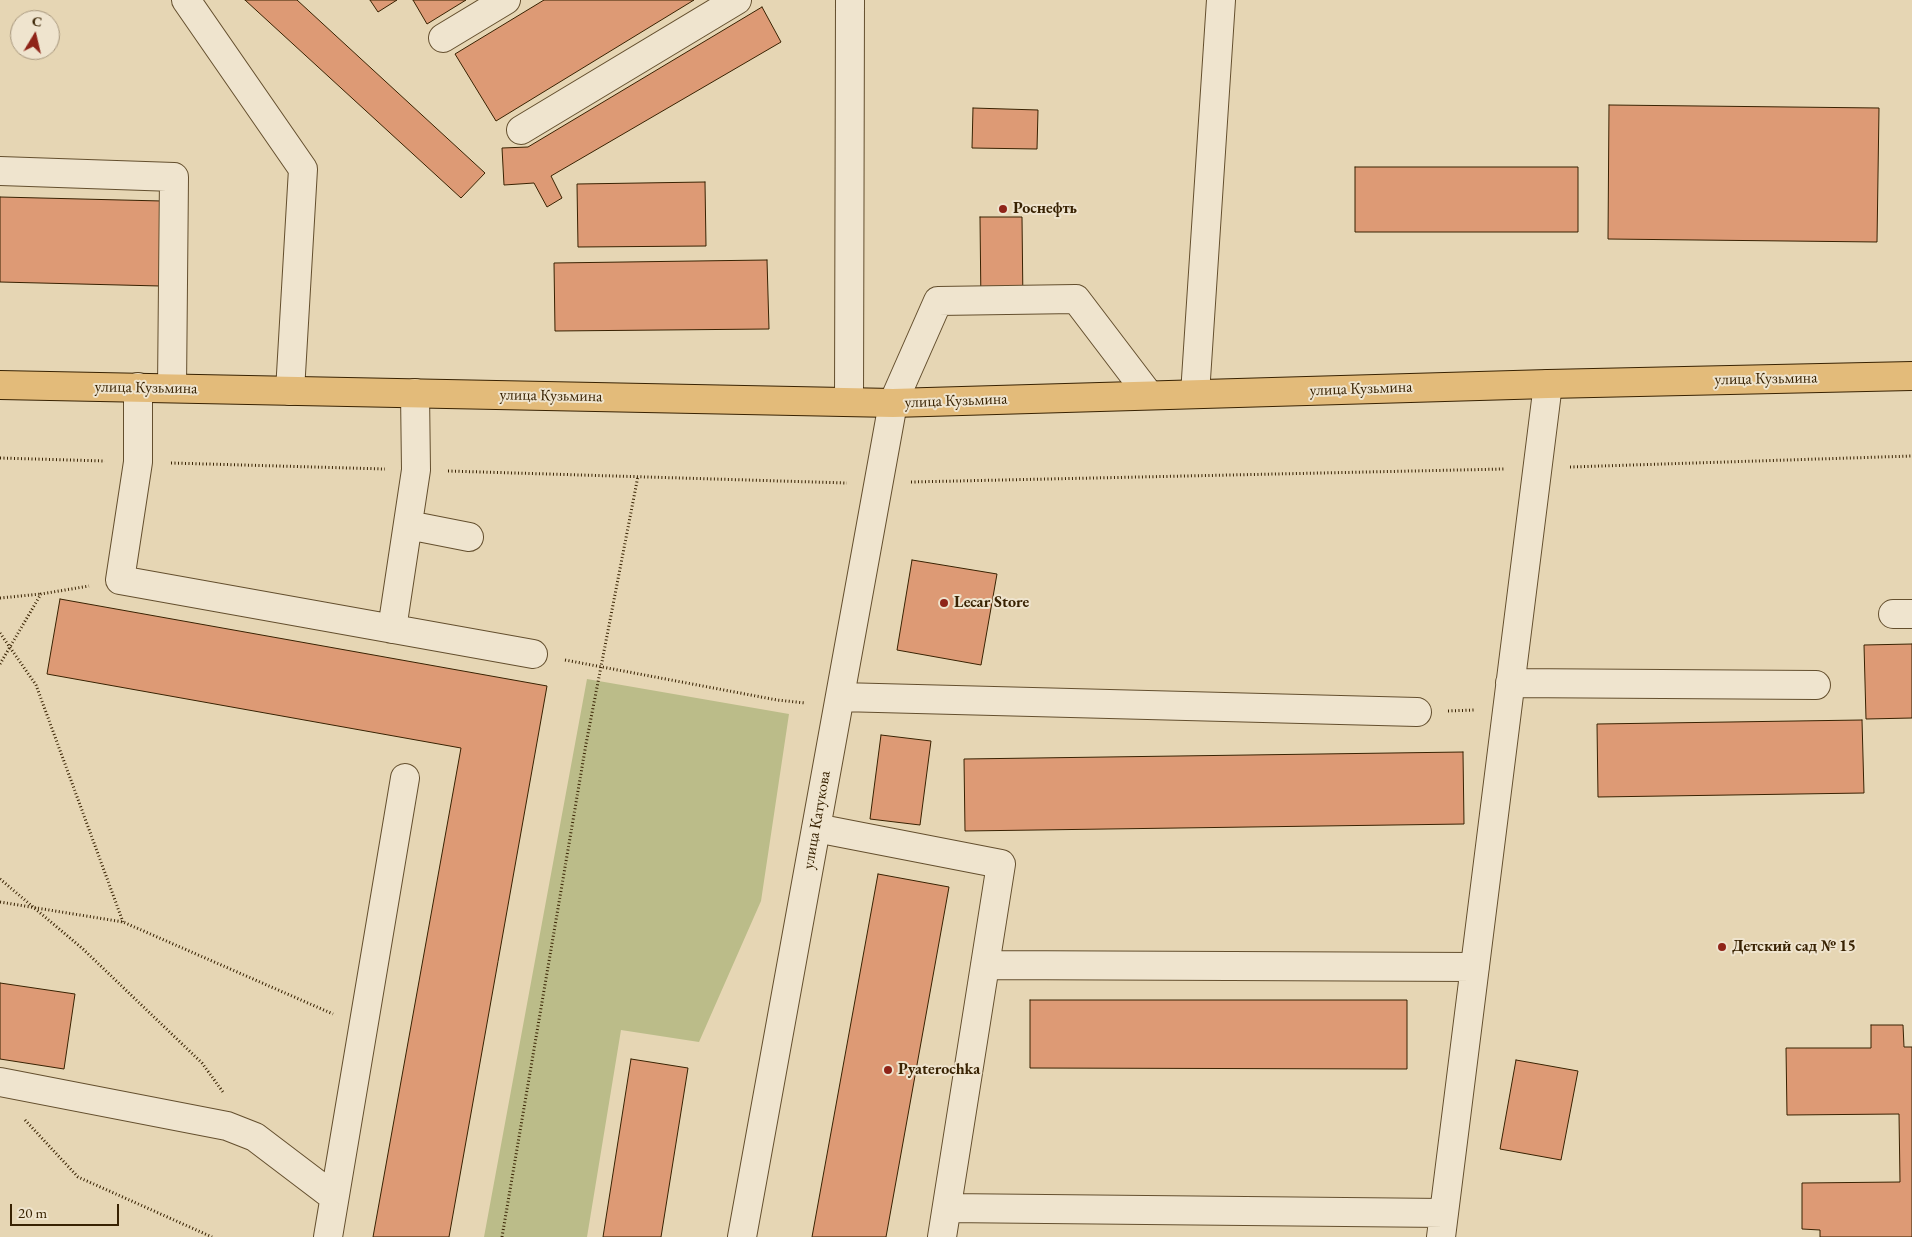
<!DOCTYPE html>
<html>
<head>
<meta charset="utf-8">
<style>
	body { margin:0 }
	#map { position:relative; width:1912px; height:1237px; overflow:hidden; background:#e6d6b4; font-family:"EB Garamond",serif }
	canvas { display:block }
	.north { position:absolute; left:10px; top:10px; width:50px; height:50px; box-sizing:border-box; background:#efe4ce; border:1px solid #a6967c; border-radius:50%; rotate:9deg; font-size:14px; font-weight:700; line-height:20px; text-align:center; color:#382202 }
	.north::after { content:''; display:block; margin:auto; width:18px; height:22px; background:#8f2418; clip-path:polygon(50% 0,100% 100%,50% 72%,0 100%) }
	.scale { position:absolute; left:10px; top:1204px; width:109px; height:22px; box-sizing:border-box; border:2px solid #382202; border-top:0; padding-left:6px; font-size:15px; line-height:18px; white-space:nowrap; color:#382202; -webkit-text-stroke:4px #efe4ce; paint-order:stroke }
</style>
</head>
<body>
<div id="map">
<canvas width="1912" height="1237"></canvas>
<div class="north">С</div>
<div class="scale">20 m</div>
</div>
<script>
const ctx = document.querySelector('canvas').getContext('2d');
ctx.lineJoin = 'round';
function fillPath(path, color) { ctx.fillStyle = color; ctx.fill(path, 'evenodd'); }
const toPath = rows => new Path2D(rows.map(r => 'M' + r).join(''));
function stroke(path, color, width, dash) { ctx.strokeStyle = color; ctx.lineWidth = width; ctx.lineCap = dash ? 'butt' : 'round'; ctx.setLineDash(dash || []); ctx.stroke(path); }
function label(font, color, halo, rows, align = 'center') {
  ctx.font = font + ' "EB Garamond",serif'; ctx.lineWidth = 4; ctx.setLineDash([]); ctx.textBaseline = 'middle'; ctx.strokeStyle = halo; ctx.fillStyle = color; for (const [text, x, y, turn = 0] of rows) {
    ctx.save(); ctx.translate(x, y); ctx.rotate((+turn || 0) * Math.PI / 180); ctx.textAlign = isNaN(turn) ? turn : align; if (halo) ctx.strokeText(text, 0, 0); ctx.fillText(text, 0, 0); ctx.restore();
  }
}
fillPath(toPath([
	[587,679,789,714,761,901,699,1042,621,1030,587,1237,484,1237]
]), '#bbbc89');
const building = toPath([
	[245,0,297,0,485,173,461,198,245,0],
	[370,0,397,0,378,12,370,0],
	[413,0,466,0,427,24,413,0],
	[544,0,694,0,496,121,455,54,544,0],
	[762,7,781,42,551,176,562,198,547,207,534,183,504,185,502,148,528,147,762,7],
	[1609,105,1879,108,1877,242,1608,239,1609,105],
	[973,108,1038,110,1037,149,972,148,973,108],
	[1355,167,1578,167,1578,232,1355,232,1355,167],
	[705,182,706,246,578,247,577,184,705,182],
	[0,197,162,201,160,286,0,282,0,197],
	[980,217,1022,217,1023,307,981,307,980,217],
	[767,260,769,329,555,331,554,263,767,260],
	[912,560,997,574,981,665,897,650,912,560],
	[60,599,547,686,449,1237,373,1237,461,748,47,674,60,599],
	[1912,644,1912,718,1866,719,1864,645,1912,644],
	[1862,720,1864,793,1598,797,1597,724,1862,720],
	[881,735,931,741,920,825,870,819,881,735],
	[1463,752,1464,824,965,831,964,759,1463,752],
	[878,874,949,887,886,1237,812,1237,878,874],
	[0,983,75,994,64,1069,0,1059,0,983],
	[1030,1000,1407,1000,1407,1069,1030,1068,1030,1000],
	[1871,1025,1903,1025,1904,1047,1912,1047,1912,1237,1820,1237,1820,1230,1802,1229,1802,1183,1900,1182,1899,1114,1787,1115,1786,1048,1871,1048,1871,1025],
	[631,1059,688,1068,661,1237,603,1237,631,1059],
	[1516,1060,1578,1071,1561,1160,1500,1149,1516,1060]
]);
fillPath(building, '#dd9a75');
stroke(building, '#382202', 1);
const minor = toPath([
	[186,0,303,169,290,391],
	[443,38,506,0],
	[521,130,737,0],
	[0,171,174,177,172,388],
	[138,387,138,462,120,580,533,654],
	[1195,394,1221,0],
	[849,402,850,0],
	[408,525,469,537],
	[1893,614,1912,614],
	[392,629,416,470,415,393],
	[1510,683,1816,685],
	[840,697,1417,712],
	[816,828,1001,864,942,1237],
	[985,965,1475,967],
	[0,1082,227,1126,255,1137,334,1197],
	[947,1208,1444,1213],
	[328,1237,405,778],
	[742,1237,893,403,938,301,1076,299,1149,395],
	[1441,1237,1548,384]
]);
const major = toPath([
	[0,385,893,403,1548,384,1912,376]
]);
stroke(minor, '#644f2e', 30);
stroke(major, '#382202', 30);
stroke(toPath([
	[0,458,105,461],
	[171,463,385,469],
	[1570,467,1912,456],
	[448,471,847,483],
	[911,482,1504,469],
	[0,598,41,594],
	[0,633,36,685,123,922],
	[565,660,777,700,805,703],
	[0,664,41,594,89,586],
	[1448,711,1474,710],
	[0,879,83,949,202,1063,223,1092],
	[0,902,123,922,333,1014],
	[25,1120,78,1177,212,1237],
	[502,1237,586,744,638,476]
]), '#382202', 3, [1, 2.5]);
stroke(minor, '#efe4ce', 28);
stroke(major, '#e3bb7a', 28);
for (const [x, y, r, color] of [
	[1003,209,5,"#8f2418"],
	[944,603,5,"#8f2418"],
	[1722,947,5,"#8f2418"],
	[888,1070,5,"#8f2418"]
]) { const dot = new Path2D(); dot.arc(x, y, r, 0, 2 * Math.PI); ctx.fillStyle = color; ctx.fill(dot); stroke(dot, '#efe4ce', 2); }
label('bold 16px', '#382202', '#efe4ce', [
	["Роснефть",1013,209],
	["Lecar Store",954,603],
	["Детский сад № 15",1732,947],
	["Pyaterochka",898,1070]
], 'left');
label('16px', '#382202', '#efe4ce', [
	["улица Кузьмина",1766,379,-1],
	["улица Кузьмина",146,388,1],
	["улица Кузьмина",1361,389,-2],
	["улица Кузьмина",551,396,1],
	["улица Кузьмина",956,401,-2],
	["улица Катукова",817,820,-80]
]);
</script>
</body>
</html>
